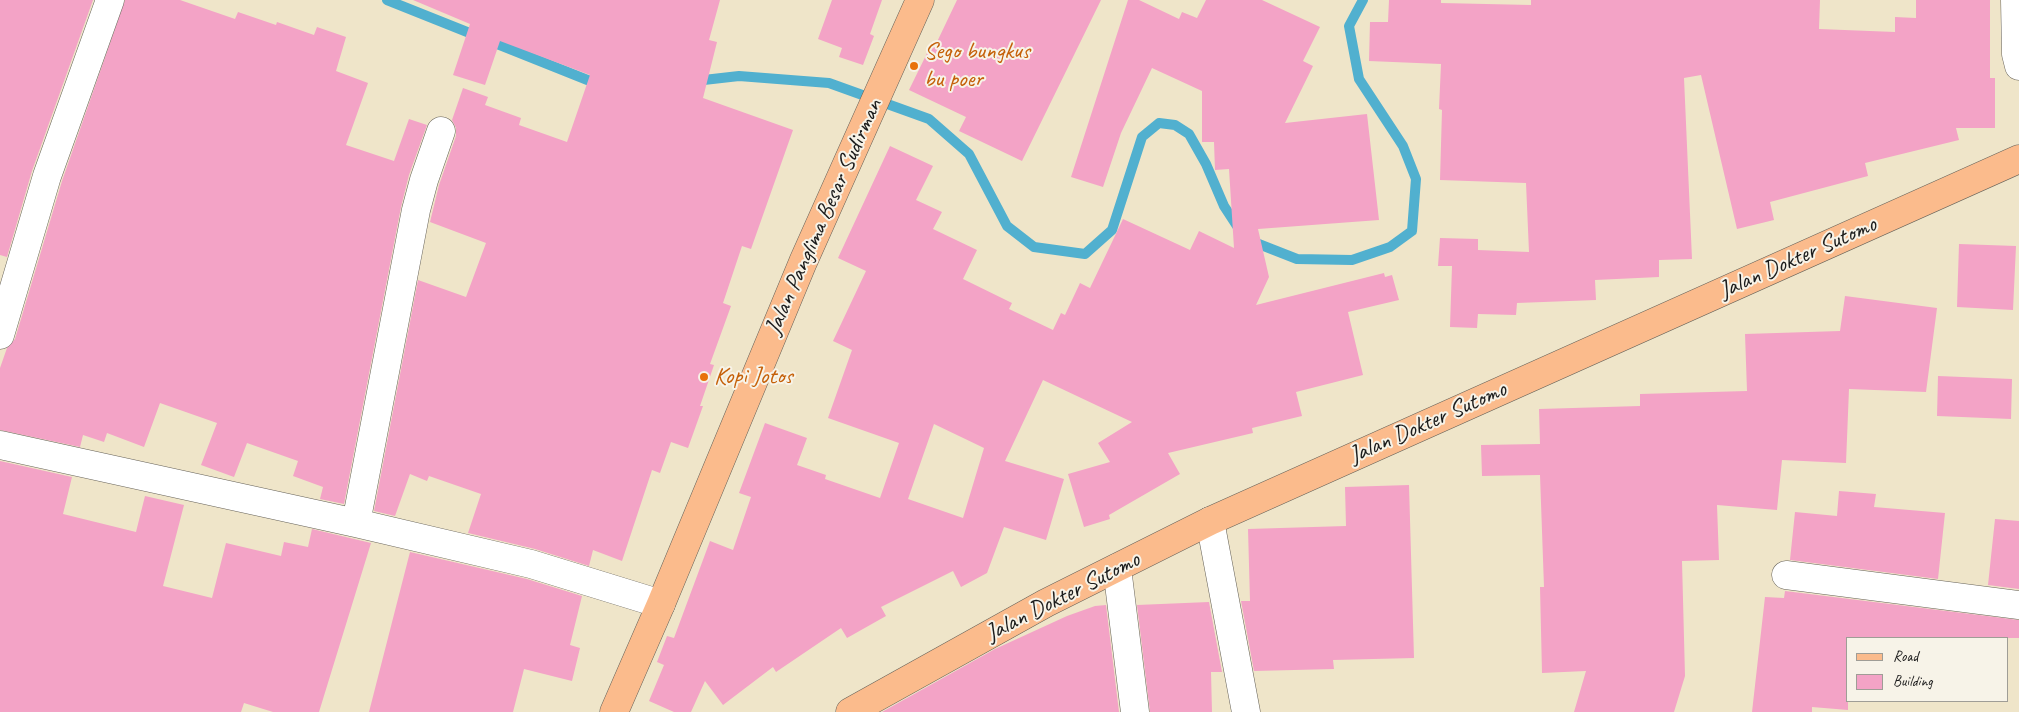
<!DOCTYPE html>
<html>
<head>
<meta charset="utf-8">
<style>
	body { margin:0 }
	#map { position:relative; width:2019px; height:712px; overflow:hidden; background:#efe5c9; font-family:Caveat,sans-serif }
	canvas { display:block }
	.legend { position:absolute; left:1846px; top:637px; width:162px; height:65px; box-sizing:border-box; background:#f7f3e8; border:1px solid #9f9d96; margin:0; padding:6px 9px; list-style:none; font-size:15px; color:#1c1c1c }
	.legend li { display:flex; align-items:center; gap:10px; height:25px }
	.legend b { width:25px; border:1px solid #9f9d96 }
</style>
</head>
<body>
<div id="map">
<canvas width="2019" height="712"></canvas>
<ul class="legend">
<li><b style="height:6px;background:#fbbb8c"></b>Road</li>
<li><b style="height:14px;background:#f3a3c6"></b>Building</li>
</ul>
</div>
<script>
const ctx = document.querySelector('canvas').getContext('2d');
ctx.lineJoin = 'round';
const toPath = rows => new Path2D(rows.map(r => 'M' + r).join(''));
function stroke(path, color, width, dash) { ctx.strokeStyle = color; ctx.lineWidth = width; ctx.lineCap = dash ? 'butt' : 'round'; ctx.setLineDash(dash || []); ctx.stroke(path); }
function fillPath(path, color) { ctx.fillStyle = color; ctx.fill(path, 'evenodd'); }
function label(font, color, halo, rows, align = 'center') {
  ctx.font = font + ' Caveat,sans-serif'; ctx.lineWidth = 4; ctx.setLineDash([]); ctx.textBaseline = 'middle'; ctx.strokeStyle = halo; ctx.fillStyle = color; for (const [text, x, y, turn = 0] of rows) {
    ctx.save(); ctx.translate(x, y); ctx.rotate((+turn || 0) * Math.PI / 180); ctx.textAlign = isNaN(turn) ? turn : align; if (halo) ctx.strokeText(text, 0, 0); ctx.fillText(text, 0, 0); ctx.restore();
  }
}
stroke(toPath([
	[387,0,600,85],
	[695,81,739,76,829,83,929,119,969,154,1007,226,1034,247,1085,254,1112,230,1142,137,1159,123,1175,125,1189,134,1206,164,1224,206,1239,229],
	[1251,241,1297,259,1352,260,1390,247,1412,231,1416,179,1403,146,1359,79,1349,26,1363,0]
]), '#51b0cf', 10);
fillPath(toPath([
	[0,0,93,0,32,171,7,257,0,255],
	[125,0,180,0,235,19,238,12,276,25,277,22,314,35,317,27,346,37,336,71,368,83,346,145,394,161,409,119,427,125,409,175,401,207,344,504,320,499,323,487,293,476,298,461,247,443,234,477,201,465,217,423,160,403,144,447,107,433,104,442,83,435,80,447,0,430,0,368,7,348,15,339,62,181],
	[413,0,720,0,709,40,717,42,703,98,793,130,751,249,742,246,723,303,731,306,710,364,714,365,700,406,703,406,688,448,671,442,660,473,652,470,622,561,593,550,589,566,535,549,468,533,481,494,429,476,427,481,410,474,395,516,374,511,418,280,466,297,486,243,430,222,439,185,456,136,456,128,452,120,463,88,488,97,485,105,521,118,519,125,567,142,590,75,500,41,485,85,453,75,470,24],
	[832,0,882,0,870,34,874,36,863,65,839,57,842,48,818,39],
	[957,0,1101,0,1022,161,959,131,966,117,909,90,932,43,936,44],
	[1128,0,1139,0,1179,19,1182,12,1197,18,1206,0,1262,0,1320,27,1303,61,1313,66,1285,123,1367,114,1379,220,1258,229,1269,277,1256,305,1384,273,1385,277,1392,275,1399,300,1348,312,1363,375,1296,392,1302,416,1252,428,1253,433,1168,453,1180,474,1109,515,1110,519,1084,527,1068,474,1110,462,1098,443,1132,422,1043,380,1005,461,1064,479,1046,540,1004,527,987,573,961,587,953,571,881,607,886,616,847,638,841,628,776,672,773,667,723,705,705,681,691,712,674,712,649,701,664,665,657,662,667,636,674,638,710,541,733,550,751,497,739,493,765,423,807,438,797,465,826,475,825,479,880,498,899,443,828,418,852,350,833,341,866,271,838,258,890,146,933,166,916,200,942,212,933,229,977,250,963,279,1012,303,1009,309,1053,330,1061,313,1065,315,1080,283,1090,288,1123,219,1190,250,1199,231,1234,248,1229,169,1215,170,1214,142,1202,142,1202,91,1152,68,1121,133,1103,187,1071,177],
	[934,424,984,448,963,518,908,499],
	[1389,0,1441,0,1441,3,1531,5,1531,0,1820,0,1819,29,1895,32,1895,17,1916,18,1916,0,1990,0,1990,78,1995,78,1995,128,1956,128,1959,140,1865,163,1868,176,1770,202,1774,220,1737,229,1701,75,1684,78,1692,259,1659,260,1659,277,1595,280,1596,300,1517,303,1516,315,1478,314,1477,328,1450,327,1452,266,1438,266,1440,238,1478,239,1478,250,1529,252,1526,183,1440,180,1442,110,1439,109,1441,64,1369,61,1370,22,1388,22],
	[1959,244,2016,246,2013,310,1957,307],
	[1845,296,1937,308,1926,392,1849,389,1846,463,1782,460,1777,510,1717,505,1719,560,1682,561,1685,676,1674,712,1574,712,1586,671,1542,673,1540,587,1544,587,1540,475,1482,476,1481,445,1540,444,1539,409,1640,406,1640,394,1747,391,1745,334,1840,331],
	[1938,376,2012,379,2011,419,1937,416],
	[0,461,72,477,63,514,136,532,145,496,184,505,163,586,212,598,226,543,281,556,284,542,308,547,312,529,371,543,319,712,273,712,244,703,241,712,0,712],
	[1409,485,1414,658,1333,660,1334,669,1254,671,1241,601,1250,601,1248,529,1346,526,1345,487],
	[1839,491,1876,494,1874,507,1945,513,1938,579,1790,560,1795,512,1837,516],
	[1995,519,2019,521,2019,589,1988,585],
	[410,552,527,579,582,596,570,645,580,648,572,681,524,669,513,712,369,712],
	[1785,591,2019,620,2019,638,1848,638,1848,710,1812,707,1812,712,1752,712,1765,597,1784,598],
	[1209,602,1222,672,1211,672,1212,712,1150,712,1137,605],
	[1106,605,1119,712,882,712,995,649,1067,616,1095,606]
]), '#f3a3c6');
const minor = toPath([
	[2015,0,2016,54,2019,66],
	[0,335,47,176,110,0],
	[0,445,356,523,531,564,661,604],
	[1210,521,1246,712],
	[356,523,416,210,424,180,441,131],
	[1117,568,1135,712],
	[1786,575,2019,605]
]);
const major = toPath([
	[614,712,661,604,803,262,920,0],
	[850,712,1046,603,1210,521,2019,159]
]);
stroke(minor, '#666259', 29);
stroke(major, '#666259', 29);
stroke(minor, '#fff', 28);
stroke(major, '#fbbb8c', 28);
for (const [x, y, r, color] of [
	[914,66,5,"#e8710a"],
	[704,377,5,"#e8710a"]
]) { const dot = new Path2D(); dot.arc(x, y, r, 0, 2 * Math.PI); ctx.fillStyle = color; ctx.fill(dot); stroke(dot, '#f7f3e8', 2); }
label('24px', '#c56008', '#f7f3e8', [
	["Sego bungkus",924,52],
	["bu poer",924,80],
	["Kopi Jotos",714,377]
], 'left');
label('24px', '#1c1c1c', '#f7f3e8', [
	["Jalan Panglima Besar Sudirman",824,217,-66],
	["Jalan Dokter Sutomo",1798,258,-24],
	["Jalan Dokter Sutomo",1428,423,-24],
	["Jalan Dokter Sutomo",1063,597,-27]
]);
</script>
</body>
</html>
